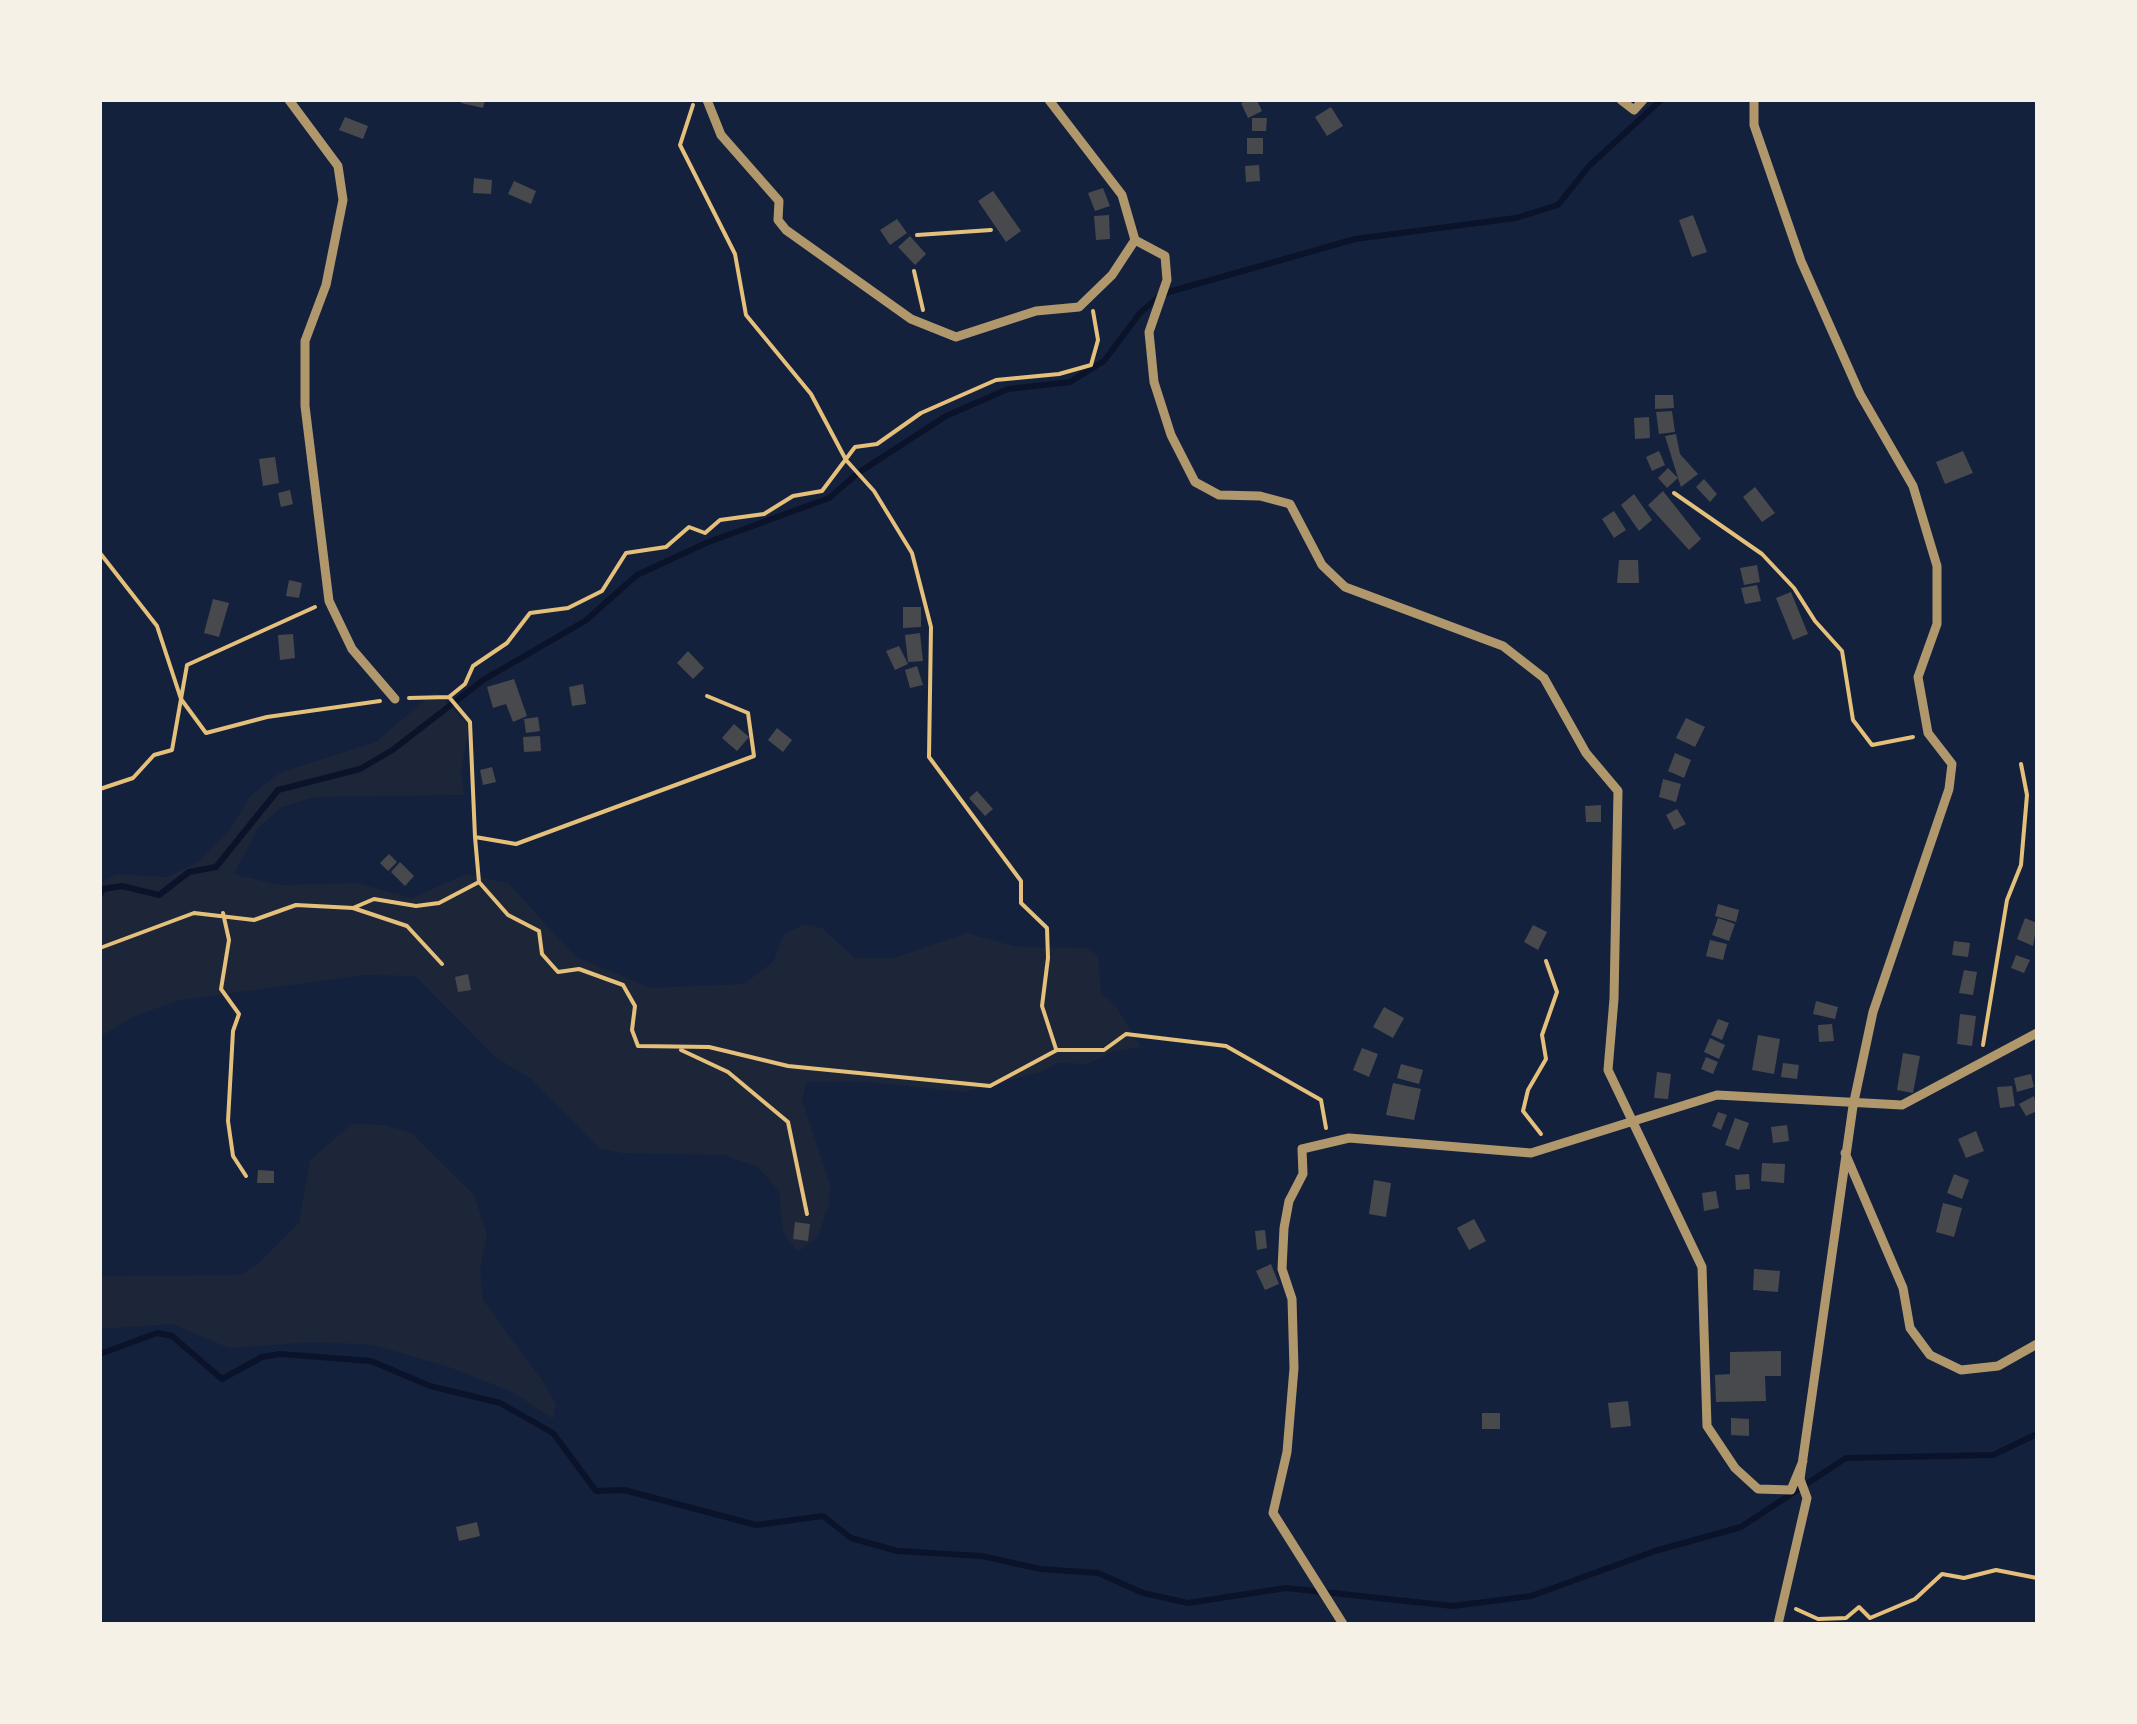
<!DOCTYPE html>
<html>
<head>
<meta charset="utf-8">
<style>
	body { margin:0 }
	#map { position:relative; width:2137px; height:1724px; overflow:hidden; background:#14213d; font-family:Rubik,sans-serif }
	canvas { display:block }
	.frame { position:absolute; inset:0; border:102px solid #f6f1e7; pointer-events:none }
</style>
</head>
<body>
<div id="map">
<canvas width="2137" height="1724"></canvas>
<div class="frame"></div>
</div>
<script>
const ctx = document.querySelector('canvas').getContext('2d');
ctx.lineJoin = 'round';
function fillPath(path, color) { ctx.fillStyle = color; ctx.fill(path, 'evenodd'); }
const toPath = rows => new Path2D(rows.map(r => 'M' + r).join(''));
function stroke(path, color, width, dash) { ctx.strokeStyle = color; ctx.lineWidth = width; ctx.lineCap = dash ? 'butt' : 'round'; ctx.setLineDash(dash || []); ctx.stroke(path); }
fillPath(toPath([
	[435,691,469,726,461,770,464,795,314,797,280,808,258,828,234,874,279,885,356,883,412,898,466,874,508,883,576,957,652,988,744,984,774,961,783,935,804,924,822,928,855,958,894,958,967,933,1017,947,1085,948,1098,955,1101,993,1116,1006,1141,1047,1112,1052,1087,1064,1058,1063,1041,1072,964,1092,868,1082,806,1082,802,1100,830,1185,829,1204,818,1237,798,1252,783,1233,779,1191,758,1167,724,1155,621,1153,599,1148,531,1079,494,1056,415,976,365,975,180,1000,132,1017,100,1037,100,883,116,874,167,877,198,862,229,831,250,796,279,773,376,742],
	[352,1124,385,1125,411,1133,474,1195,487,1234,480,1270,483,1300,544,1383,556,1405,553,1419,512,1392,449,1367,373,1345,314,1342,229,1348,172,1324,100,1329,100,1276,240,1275,258,1264,299,1223,310,1160]
]), '#1d2539');
stroke(toPath([
	[100,895,103,889,122,886,159,895,189,872,216,867,278,790,360,769,391,751,483,680,585,621,637,575,706,543,829,498,858,473,946,416,1008,389,1070,382,1104,361,1140,313,1162,294,1355,239,1516,218,1558,205,1589,166,1661,100],
	[100,1354,157,1333,172,1336,222,1379,262,1357,280,1354,371,1361,430,1386,500,1403,553,1433,596,1491,624,1490,756,1525,823,1516,851,1538,897,1551,982,1556,1040,1569,1098,1573,1143,1593,1188,1603,1286,1588,1453,1606,1531,1596,1655,1551,1741,1527,1846,1458,1993,1455,2037,1434]
]), '#0b132b', 6);
fillPath(toPath([
	[462,100,485,100,483,108,461,103],
	[1248,100,1257,100,1262,111,1248,118,1241,103],
	[1331,107,1343,126,1327,136,1315,117],
	[345,117,368,126,363,139,339,130],
	[1252,118,1267,118,1266,131,1252,131],
	[1247,138,1263,138,1263,154,1247,154],
	[1259,165,1260,181,1246,182,1245,166],
	[474,178,492,180,491,194,473,193],
	[514,181,536,191,531,204,508,194],
	[1103,188,1110,206,1095,211,1088,193],
	[993,191,1021,231,1006,242,978,201],
	[1109,215,1110,239,1096,240,1094,216],
	[1693,215,1707,252,1692,257,1679,220],
	[897,219,907,233,890,245,880,230],
	[910,236,926,254,915,265,898,247],
	[1655,395,1673,395,1674,408,1655,409],
	[1672,411,1675,432,1659,434,1656,412],
	[1649,417,1650,438,1635,439,1634,418],
	[1676,434,1680,454,1698,474,1681,487,1678,478,1667,488,1658,478,1668,468,1678,478,1665,436],
	[1659,451,1665,465,1652,471,1646,457],
	[1963,451,1973,473,1945,484,1936,462],
	[275,457,279,483,263,486,259,459],
	[1704,479,1717,494,1710,502,1696,487],
	[1755,487,1775,513,1762,522,1743,497],
	[290,490,293,504,281,507,278,493],
	[1663,491,1701,539,1689,550,1648,505],
	[1634,494,1652,520,1639,531,1621,505],
	[1614,511,1626,530,1614,538,1602,519],
	[1619,560,1638,560,1639,583,1617,583],
	[1757,565,1760,582,1744,585,1740,568],
	[289,580,302,583,299,598,286,596],
	[1757,585,1761,601,1745,604,1741,588],
	[1791,592,1808,634,1793,640,1776,598],
	[213,599,229,603,219,637,204,633],
	[903,607,921,607,921,627,903,628],
	[920,633,923,661,908,662,905,635],
	[293,634,295,658,280,660,278,635],
	[899,646,908,664,895,670,886,651],
	[688,651,704,668,693,679,677,663],
	[917,666,923,685,910,688,905,670],
	[514,679,527,716,513,722,506,704,493,708,487,687],
	[583,684,586,704,572,706,569,687],
	[538,717,540,731,526,733,524,719],
	[1686,718,1705,727,1695,747,1676,738],
	[734,724,749,737,737,751,722,738],
	[777,728,792,740,783,752,768,740],
	[540,736,541,751,524,752,523,737],
	[1675,753,1691,760,1684,778,1668,771],
	[492,767,496,782,483,785,480,770],
	[1663,779,1681,784,1676,802,1659,797],
	[977,791,993,809,985,816,969,798],
	[1601,805,1601,822,1586,822,1585,806],
	[1677,809,1686,824,1674,830,1666,815],
	[389,854,397,862,388,871,380,863],
	[400,862,414,876,405,886,391,872],
	[1718,904,1739,910,1736,922,1715,916],
	[1718,918,1735,924,1729,941,1712,935],
	[2025,918,2037,923,2033,946,2017,939],
	[1533,925,1547,932,1538,950,1524,942],
	[1710,940,1727,944,1723,960,1706,956],
	[1954,941,1970,943,1968,957,1952,955],
	[2016,955,2030,960,2024,973,2011,968],
	[1964,970,1977,972,1973,995,1959,993],
	[468,974,471,990,458,992,455,977],
	[1816,1001,1838,1007,1835,1019,1813,1014],
	[1384,1007,1404,1018,1393,1038,1373,1027],
	[1960,1014,1976,1016,1972,1046,1957,1044],
	[1718,1019,1729,1023,1722,1040,1711,1035],
	[1832,1024,1834,1041,1819,1042,1818,1025],
	[1758,1035,1780,1039,1774,1074,1752,1070],
	[1710,1038,1725,1045,1719,1059,1704,1052],
	[1362,1048,1378,1054,1369,1077,1353,1070],
	[1903,1053,1920,1056,1913,1093,1897,1090],
	[1706,1057,1718,1062,1713,1074,1701,1069],
	[1783,1063,1799,1065,1797,1079,1781,1077],
	[1401,1064,1423,1070,1419,1084,1397,1078],
	[1657,1072,1671,1074,1668,1099,1654,1098],
	[2031,1074,2034,1087,2017,1092,2014,1078],
	[1393,1083,1421,1089,1414,1120,1386,1115],
	[2012,1086,2015,1106,2000,1108,1997,1087],
	[2034,1096,2037,1111,2026,1116,2019,1104],
	[1718,1112,1727,1115,1721,1130,1712,1126],
	[1735,1118,1749,1123,1739,1150,1725,1145],
	[1787,1125,1789,1141,1773,1143,1771,1127],
	[1976,1131,1984,1151,1966,1158,1958,1139],
	[1762,1163,1785,1164,1784,1183,1761,1181],
	[258,1170,274,1171,274,1183,257,1183],
	[1749,1174,1750,1189,1736,1190,1735,1175],
	[1954,1174,1969,1180,1962,1199,1947,1193],
	[1374,1180,1391,1183,1386,1217,1369,1214],
	[1716,1191,1719,1208,1704,1211,1702,1193],
	[1943,1203,1962,1208,1954,1237,1936,1232],
	[1474,1219,1486,1241,1469,1250,1457,1228],
	[795,1222,810,1224,808,1241,793,1239],
	[1265,1230,1267,1248,1257,1250,1255,1231],
	[1271,1264,1279,1284,1265,1290,1256,1271],
	[1754,1269,1780,1271,1778,1292,1753,1290],
	[1781,1351,1781,1376,1765,1376,1766,1401,1716,1402,1715,1375,1730,1374,1730,1352],
	[1628,1401,1631,1426,1611,1428,1608,1403],
	[1482,1413,1500,1413,1500,1429,1482,1429],
	[1731,1418,1749,1419,1749,1436,1731,1435],
	[477,1522,480,1536,459,1541,456,1527]
]), '#48494c');
stroke(toPath([
	[693,105,680,145,735,254,746,315,811,394,846,460,874,491,912,553,931,627,929,757,1021,881,1021,903,1047,928,1048,958,1042,1006,1056,1049],
	[917,235,991,230],
	[914,271,923,310],
	[1674,493,1762,554,1794,588,1815,621,1842,651,1853,720,1872,745,1913,737],
	[100,553,157,626,181,699,206,733,267,717,380,701],
	[449,697,470,722,475,837],
	[409,698,449,697,465,684,473,666,507,643,530,613,568,608,602,591,626,553,666,547,689,527,705,533,720,520,764,514,793,496,822,491,855,447,877,444,921,413,996,380,1059,374,1091,365,1098,340,1093,311],
	[100,789,133,778,154,755,172,750,187,665,315,607],
	[479,882,475,837,516,844,754,756,748,713,707,696],
	[353,908,407,926,442,964],
	[223,913,229,940,221,989,239,1014,233,1031,228,1121,233,1156,246,1176],
	[100,948,194,913,254,920,296,905,353,908,374,899,416,906,439,903,479,882,508,915,539,931,542,954,558,972,579,969,623,985,635,1006,632,1030,638,1046,709,1047,788,1066,990,1086,1057,1050,1104,1050,1126,1034,1226,1046,1321,1100,1326,1128],
	[1983,1045,2007,900,2021,865,2027,795,2021,764],
	[681,1050,728,1072,788,1122,807,1214],
	[1541,1134,1523,1111,1528,1090,1546,1059,1542,1035,1557,992,1546,961],
	[1796,1609,1818,1619,1846,1618,1859,1607,1870,1618,1915,1599,1942,1574,1964,1578,1996,1570,2037,1578]
]), '#e5c07b', 4);
stroke(toPath([
	[289,100,338,166,343,200,326,285,305,341,305,406,329,601,352,649,395,699],
	[707,100,721,135,779,201,778,220,786,230,911,319,956,337,1036,311,1079,307,1112,275,1135,240,1122,195,1049,100],
	[1621,100,1634,110,1643,100],
	[1754,100,1754,125,1801,261,1860,394,1913,486,1937,566,1937,624,1918,677,1928,733,1952,764,1949,789,1873,1012,1853,1106,1800,1479,1807,1498,1778,1624],
	[1135,240,1165,256,1167,280,1149,332,1154,382,1171,435,1195,482,1219,495,1260,496,1290,504,1322,565,1345,587,1503,646,1544,678,1586,753,1618,791,1614,999,1608,1070,1702,1267,1707,1426,1735,1468,1758,1489,1791,1490,1803,1461],
	[1845,1153,1903,1288,1910,1328,1930,1355,1961,1370,1998,1366,2037,1344],
	[1343,1624,1273,1513,1287,1452,1294,1368,1292,1299,1282,1269,1284,1228,1289,1201,1303,1174,1302,1149,1349,1138,1531,1153,1717,1095,1902,1105,2037,1033]
]), '#b1986c', 9);
</script>
</body>
</html>
